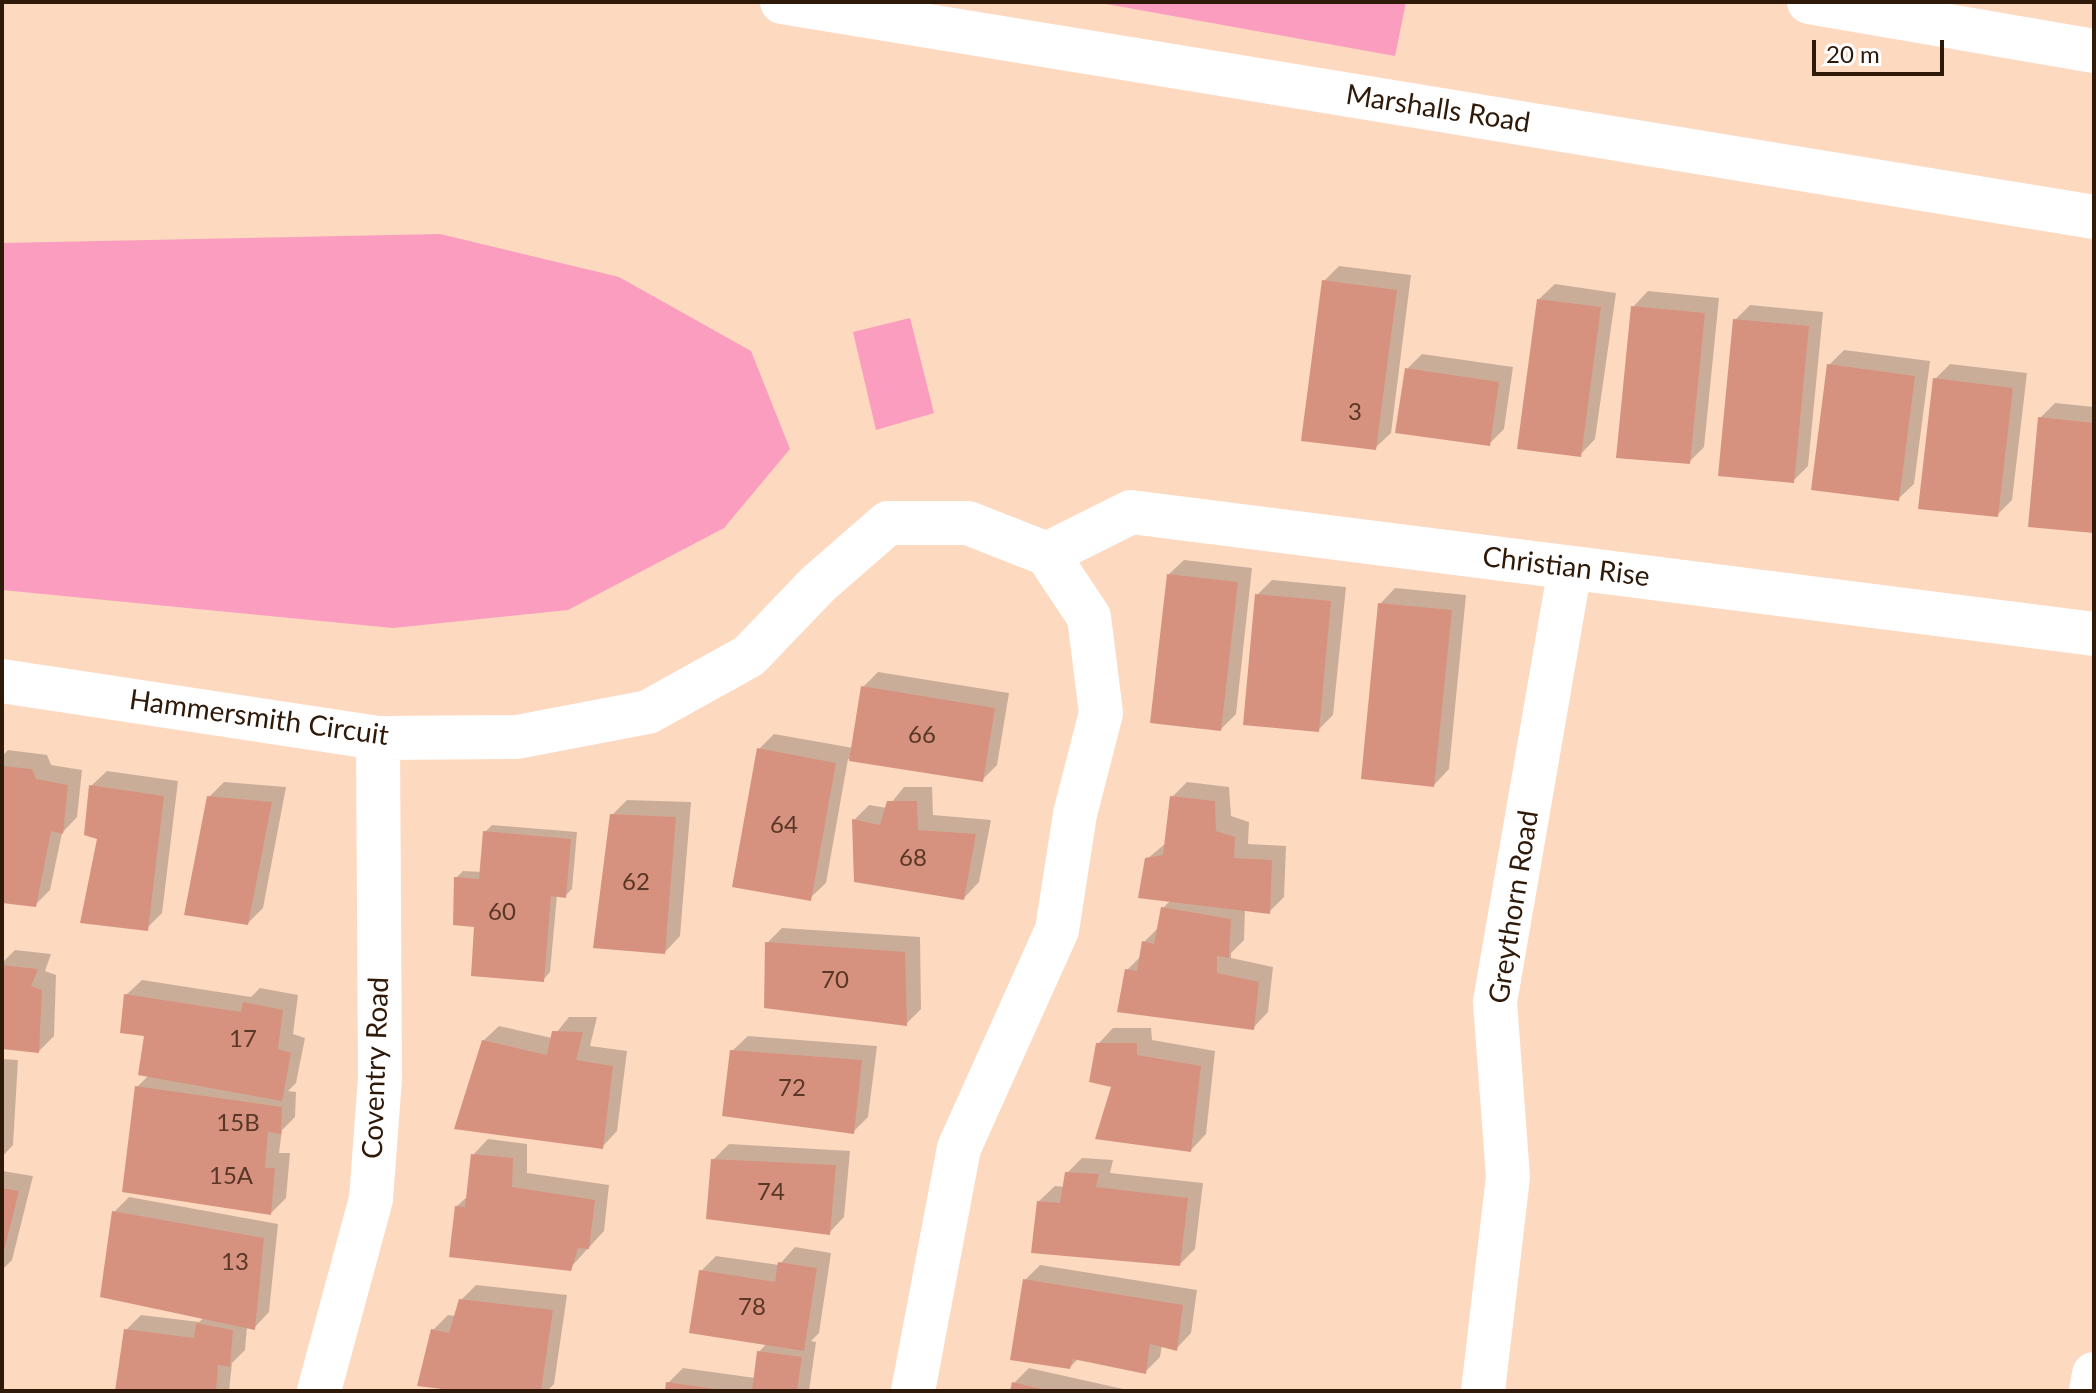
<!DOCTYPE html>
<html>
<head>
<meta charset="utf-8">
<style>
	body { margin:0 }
	#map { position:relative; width:2096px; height:1393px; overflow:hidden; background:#fdd9c0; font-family:Lato,sans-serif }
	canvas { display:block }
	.frame { position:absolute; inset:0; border:4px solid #2f1908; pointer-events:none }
	.scale { position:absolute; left:1812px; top:40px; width:132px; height:36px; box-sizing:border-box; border:4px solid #2f1908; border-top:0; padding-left:10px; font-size:24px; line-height:28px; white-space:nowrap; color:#2f1908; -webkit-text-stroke:6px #fff; paint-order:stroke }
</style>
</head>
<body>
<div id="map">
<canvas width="2096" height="1393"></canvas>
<div class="frame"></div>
<div class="scale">20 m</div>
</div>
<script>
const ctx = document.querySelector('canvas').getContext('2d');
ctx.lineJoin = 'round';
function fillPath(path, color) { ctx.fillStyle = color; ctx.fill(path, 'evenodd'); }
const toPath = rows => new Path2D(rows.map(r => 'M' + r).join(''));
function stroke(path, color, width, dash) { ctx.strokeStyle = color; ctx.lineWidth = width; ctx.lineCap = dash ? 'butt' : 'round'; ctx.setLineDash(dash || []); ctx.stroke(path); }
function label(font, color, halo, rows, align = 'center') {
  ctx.font = font + ' Lato,sans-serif'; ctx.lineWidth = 8; ctx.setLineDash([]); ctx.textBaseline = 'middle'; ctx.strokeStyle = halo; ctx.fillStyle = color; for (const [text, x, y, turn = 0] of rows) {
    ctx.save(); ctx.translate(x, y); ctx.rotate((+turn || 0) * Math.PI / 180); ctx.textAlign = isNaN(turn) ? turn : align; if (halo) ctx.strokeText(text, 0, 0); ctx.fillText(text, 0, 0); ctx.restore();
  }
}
fillPath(toPath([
	[1095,2,1406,2,1395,56],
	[440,234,619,277,751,351,790,449,724,528,568,610,393,628,2,590,2,243],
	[910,318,934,413,876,430,853,332]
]), '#fa9dbf');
fillPath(toPath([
	[1339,266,1411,275,1391,433,1375,448,1324,281],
	[1555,284,1616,293,1595,439,1580,455,1539,299],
	[1648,291,1719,298,1704,447,1689,462,1633,307],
	[1750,305,1823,312,1808,466,1793,481,1735,320],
	[1844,350,1930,361,1914,484,1898,499,1829,365],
	[1422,354,1513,367,1504,429,1489,444,1407,369],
	[1950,364,2027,373,2012,500,1997,515,1935,379],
	[2055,403,2094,407,2094,531,2040,418],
	[1184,560,1252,568,1236,714,1221,729,1168,575],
	[1272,580,1346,587,1333,715,1318,730,1257,595],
	[1395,588,1466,595,1449,769,1434,785,1380,604],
	[878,672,1009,693,997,765,982,780,848,759,826,883,810,898,759,749,774,734,853,748,863,687],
	[8,750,47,755,51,765,82,770,77,817,62,833,50,890,35,905,2,901,2,756],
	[107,771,178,781,162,913,147,928,99,838,91,786],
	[224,782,286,787,263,908,248,923,209,797],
	[1187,782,1229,787,1231,816,1249,822,1248,844,1286,846,1284,897,1269,912,1245,909,1244,940,1231,953,1231,958,1273,967,1268,1012,1253,1028,1127,970,1142,955,1144,942,1159,927,1163,908,1171,900,1147,859,1166,843,1172,797],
	[904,787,932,787,933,815,991,820,979,882,964,898,854,820,869,805,887,808],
	[627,800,691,802,680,936,665,952,612,815],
	[492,825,577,832,572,889,565,896,557,895,550,972,543,980,476,925,456,878,463,871,482,872,485,832],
	[782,928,920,937,921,1009,906,1024,767,943],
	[15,950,51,954,45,971,56,975,54,1036,39,1051,2,1047,2,963],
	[142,980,251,997,260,988,298,995,293,1034,305,1038,296,1083,288,1091,296,1092,295,1117,282,1130,279,1153,290,1153,286,1198,271,1213,137,1087,149,1075,146,1035,126,995],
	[569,1017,597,1017,590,1046,627,1051,617,1131,602,1147,483,1041,499,1026,552,1038],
	[1113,1028,1151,1028,1152,1040,1215,1051,1206,1134,1191,1150,1113,1086,1098,1044],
	[748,1036,877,1046,868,1117,853,1132,732,1051],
	[2,1059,18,1060,13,1145,2,1157],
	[488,1139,527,1144,527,1173,609,1185,604,1231,570,1268,456,1207,469,1195,473,1155],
	[729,1144,850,1151,844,1217,829,1233,713,1160],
	[1082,1158,1113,1160,1110,1173,1203,1183,1195,1249,1180,1264,1039,1201,1055,1186,1065,1187,1067,1173],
	[2,1171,33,1176,12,1260,2,1270],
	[129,1197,278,1224,269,1312,254,1328,247,1326,245,1350,232,1363,229,1391,117,1391,126,1330,141,1315,199,1322,205,1317,114,1212],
	[795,1247,831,1253,819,1333,811,1341,816,1342,809,1391,667,1391,668,1383,683,1368,755,1378,759,1352,767,1343,701,1271,716,1256,779,1265],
	[1040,1265,1197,1290,1191,1333,1176,1349,1162,1345,1160,1357,1145,1372,1079,1358,1070,1367,1025,1280],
	[476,1285,567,1295,554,1384,547,1391,474,1391,433,1330,448,1315,456,1316,461,1300],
	[1029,1368,1132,1391,1012,1391,1014,1383]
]), '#0003');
fillPath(toPath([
	[1322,280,1397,290,1376,450,1301,441],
	[1537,299,1601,307,1581,457,1517,449],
	[1631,306,1705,313,1690,464,1616,458],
	[1733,319,1809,326,1794,483,1718,476],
	[1827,364,1915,376,1899,501,1811,490],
	[1405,368,1499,382,1490,446,1395,433],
	[1933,378,2013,388,1998,517,1918,509],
	[2038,417,2094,423,2094,533,2028,527],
	[1167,574,1238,582,1221,731,1150,723],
	[1255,594,1331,601,1319,732,1243,725],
	[1378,603,1452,610,1434,787,1361,779],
	[861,686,995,708,983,782,849,761],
	[757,748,836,763,811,901,732,887],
	[2,766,32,769,36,779,68,785,63,834,51,831,36,907,2,903],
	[89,785,164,796,148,931,80,923,97,839,84,835],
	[207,796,272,802,248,925,184,915],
	[1170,796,1215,801,1216,831,1235,837,1234,858,1272,860,1270,914,1138,898,1145,858,1163,855],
	[887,801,917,801,918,830,976,834,964,900,854,882,852,819,880,825],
	[610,814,676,817,665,954,593,948],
	[483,831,571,839,566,898,551,896,544,982,471,976,474,927,453,925,454,877,479,879],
	[1161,907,1231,919,1229,958,1217,956,1217,973,1259,982,1254,1030,1117,1012,1125,969,1137,971,1142,941,1154,944],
	[765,942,905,952,907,1026,764,1008],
	[2,965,38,969,31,986,42,990,39,1053,2,1049],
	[124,994,241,1012,243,1002,283,1010,278,1049,291,1053,282,1101,138,1075,144,1036,120,1033],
	[552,1031,583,1032,576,1060,613,1066,603,1149,454,1129,482,1040,547,1055],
	[1096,1043,1137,1043,1137,1055,1201,1066,1191,1152,1095,1139,1111,1087,1089,1082],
	[730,1050,862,1060,854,1134,722,1116],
	[135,1086,282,1107,281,1134,268,1132,265,1168,275,1168,271,1215,122,1192],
	[471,1154,513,1158,512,1187,595,1200,589,1249,578,1248,571,1271,449,1257,455,1206,465,1207],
	[711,1159,836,1165,830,1235,706,1219],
	[1065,1172,1099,1174,1096,1187,1188,1198,1180,1266,1031,1253,1037,1201,1060,1203],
	[2,1188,19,1191,3,1255,2,1255],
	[112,1211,264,1238,255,1330,100,1297],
	[778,1262,817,1268,804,1351,689,1333,699,1270,775,1282],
	[1023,1279,1183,1305,1177,1351,1150,1344,1146,1374,1073,1359,1070,1369,1010,1360],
	[459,1299,553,1310,541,1391,458,1391,417,1386,431,1329,449,1333],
	[196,1323,233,1330,230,1367,218,1365,216,1391,115,1391,124,1329,194,1338],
	[757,1351,802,1357,797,1391,752,1391],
	[666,1382,716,1389,716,1391,665,1391],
	[1012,1382,1046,1390,1045,1391,1010,1391]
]), '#d6927e');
stroke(toPath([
	[1809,2,2094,51],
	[1047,554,1131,512,2094,634],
	[2,681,378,738,517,737,648,712,749,656,818,584,888,523,968,523,1047,554,1089,617,1101,713,1075,814,1057,930,959,1148,913,1391],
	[319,1391,371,1199,380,1078,378,738],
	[1483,1391,1508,1177,1495,1002,1570,568],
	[2091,1391,2094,1374]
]), '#fff', 44);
stroke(toPath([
	[782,2,2094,217]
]), '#fff', 44);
label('24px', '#593726', null, [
	["3",1355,412],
	["66",922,735],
	["64",784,825],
	["68",913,858],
	["62",636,882],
	["60",502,912],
	["70",835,980],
	["17",243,1039],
	["72",792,1088],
	["15B",238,1123],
	["15A",231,1176],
	["74",771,1192],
	["13",235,1262],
	["78",752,1307]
]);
label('28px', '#2f1908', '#fff', [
	["Marshalls Road",1438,109,9],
	["Christian Rise",1566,567,7],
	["Hammersmith Circuit",259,718,8],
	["Greythorn Road",1514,907,-81],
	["Coventry Road",376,1068,-88]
]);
</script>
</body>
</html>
